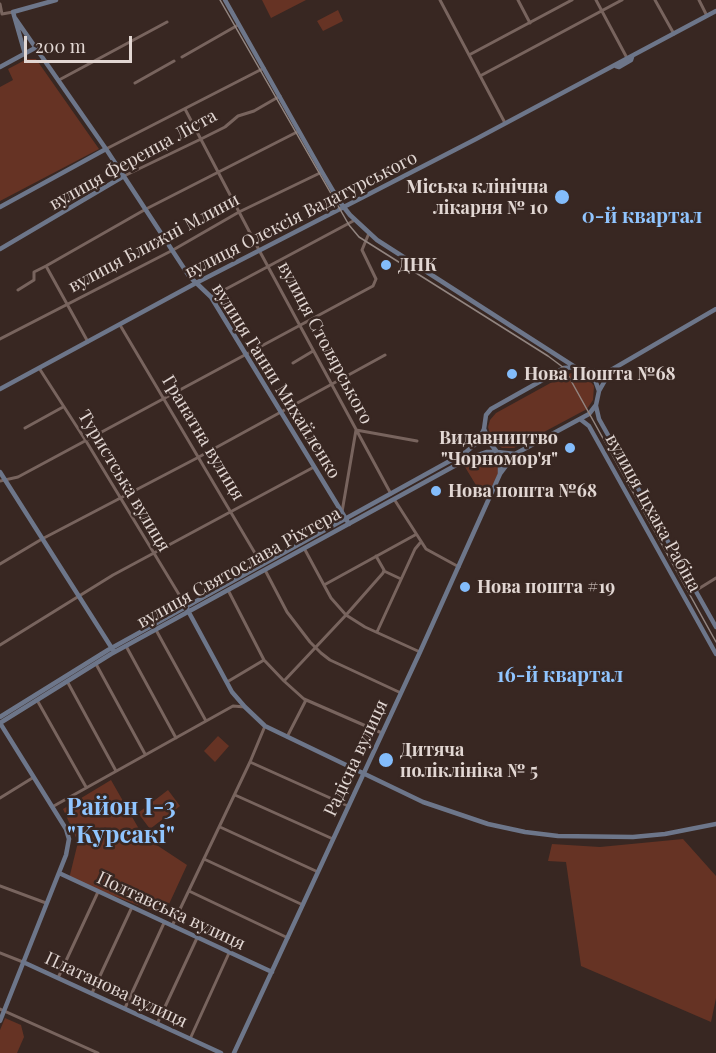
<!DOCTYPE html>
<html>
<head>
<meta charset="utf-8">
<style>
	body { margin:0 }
	#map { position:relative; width:716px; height:1053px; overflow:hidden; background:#382722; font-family:"Playfair Display",serif }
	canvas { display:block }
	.scale { position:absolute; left:24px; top:36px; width:108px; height:27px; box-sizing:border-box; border:3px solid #e2d7d3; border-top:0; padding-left:8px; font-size:18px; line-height:21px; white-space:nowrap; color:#e2d7d3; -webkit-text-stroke:4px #382722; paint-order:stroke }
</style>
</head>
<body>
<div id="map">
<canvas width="716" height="1053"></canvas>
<div class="scale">200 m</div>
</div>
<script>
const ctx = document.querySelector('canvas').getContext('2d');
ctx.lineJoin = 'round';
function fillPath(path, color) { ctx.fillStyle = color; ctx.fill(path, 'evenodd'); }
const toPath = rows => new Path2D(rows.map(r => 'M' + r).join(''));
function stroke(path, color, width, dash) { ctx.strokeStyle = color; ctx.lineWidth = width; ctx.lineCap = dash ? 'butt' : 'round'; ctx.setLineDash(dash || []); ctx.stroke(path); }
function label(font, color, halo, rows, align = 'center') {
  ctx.font = font + ' "Playfair Display",serif'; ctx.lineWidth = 5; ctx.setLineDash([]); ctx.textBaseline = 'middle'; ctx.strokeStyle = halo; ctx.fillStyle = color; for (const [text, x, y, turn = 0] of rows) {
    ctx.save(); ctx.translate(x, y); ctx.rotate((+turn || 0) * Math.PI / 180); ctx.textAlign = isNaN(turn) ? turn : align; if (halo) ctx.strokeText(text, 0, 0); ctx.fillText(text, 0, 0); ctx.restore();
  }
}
fillPath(toPath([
	[262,0,306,0,271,18],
	[338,10,343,21,323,31,317,21],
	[27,59,36,59,99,149,0,201,0,87,13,80,8,69],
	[575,372,587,377,594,386,593,400,587,409,514,448,502,448,492,441,488,427,490,420,496,413,565,375],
	[486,455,497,458,499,461,500,470,485,500,465,467],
	[218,736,229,746,215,762,204,751],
	[111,780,143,836,187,865,164,915,69,879,78,842,63,809],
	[168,790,180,806,150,829,138,813],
	[683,839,716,876,716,998,711,1022,581,966,566,862,548,861,552,844,600,847],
	[5,1018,21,1025,24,1037,17,1053,0,1053,0,1030]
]), '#663324');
stroke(toPath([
	[440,0,505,123],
	[518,0,530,23],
	[596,0,627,58],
	[655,0,674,34],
	[699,0,707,16],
	[0,4,2,14,13,12],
	[469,55,572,0],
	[182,57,238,25],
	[480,76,622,0],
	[59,80,167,22],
	[135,83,174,61],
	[185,109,259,250,391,494],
	[106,149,264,68],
	[124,176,201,139,225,127,238,116,254,111,280,96],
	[46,266,88,342],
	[18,290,34,280,34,272,46,266,146,209,299,131],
	[211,297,355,220],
	[120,325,262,565],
	[0,339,173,250,239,212,322,172],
	[293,363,313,351],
	[39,368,86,441,186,606],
	[25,428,63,407],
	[0,481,18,477,373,286,376,279,362,250,369,233],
	[394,499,426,549,459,567],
	[342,512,356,430,417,441],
	[304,548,331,598,346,615,365,627,420,652],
	[0,564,42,539,197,458,385,355],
	[265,570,287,612,310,642,321,653,330,660,401,693],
	[384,571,401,579],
	[324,585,415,535],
	[228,590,264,660,284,681,304,699,382,733],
	[695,591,716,578],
	[156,630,206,721],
	[377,632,415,549,420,543],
	[0,645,113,575,314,467],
	[126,646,176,738],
	[96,664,145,754],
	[67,681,116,771],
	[284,681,346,615,383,573,384,570,376,556],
	[227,682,264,660],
	[37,700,86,787],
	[287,737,306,700],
	[250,762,348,806],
	[235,795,333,839],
	[0,798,34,777],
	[52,807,233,706,245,707],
	[220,827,318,872],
	[204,859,303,905],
	[0,886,46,903],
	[189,891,288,938],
	[172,926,250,762,265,726],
	[0,953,23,962],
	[58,978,98,892],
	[92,993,132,907],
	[125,1008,164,923],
	[0,1009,98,1053],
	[157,1024,197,938],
	[190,1039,229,953]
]), '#78645e', 3);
stroke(toPath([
	[225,0,322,172,339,201,350,215,377,240,575,367],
	[15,18,106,149,189,276,211,297,349,524],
	[25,54,13,12,56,0],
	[616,66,619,67,631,60,632,57],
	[0,67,35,48],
	[0,207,106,149],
	[0,249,124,176],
	[588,370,604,372,611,370,716,309],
	[0,389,196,283,476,139,716,11],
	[599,391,611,370],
	[596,406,599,419,716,627],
	[580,419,589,426,716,654],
	[0,472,113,650],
	[186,607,232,692,245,707,265,726,423,802,488,824,525,832,558,836,633,837,665,834,716,824],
	[0,717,108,650,466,452,478,442,484,429],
	[0,723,111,654,469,458,487,452,497,452,515,454,589,414,596,405,599,391,594,377,589,372,575,367,564,368,491,409,486,415,484,429,490,443,497,452,500,460,500,474],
	[59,873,272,972],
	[23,962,221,1053],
	[0,1021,66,855,69,839,66,829,0,723],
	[234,1053,420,652,500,474,515,454]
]), '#6d768a', 4.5);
stroke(toPath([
	[220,0,349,225,359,237,548,356,564,368,716,642]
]), '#928580', 1.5);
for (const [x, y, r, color] of [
	[562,197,8,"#83bcfb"],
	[386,265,6,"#83bcfb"],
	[512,374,6,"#83bcfb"],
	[570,448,6,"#83bcfb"],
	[436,491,6,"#83bcfb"],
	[465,587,6,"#83bcfb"],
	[386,760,8,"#83bcfb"]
]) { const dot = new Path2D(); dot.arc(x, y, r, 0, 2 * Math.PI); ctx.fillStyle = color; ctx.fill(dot); stroke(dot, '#382722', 2); }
label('18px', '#e2d7d3', '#382722', [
	["вулиця Ференца Ліста",133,160,-29],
	["вулиця Олексія Вадатурського",301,215,-27],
	["вулиця Ближні Млини",154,243,-28],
	["вулиця Столярського",325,343,62],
	["вулиця Ганни Михайленко",276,381,58],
	["Гранатна вулиця",203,438,59],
	["Туристська вулиця",124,481,59],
	["вулиця Іцхака Рабіна",653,513,61],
	["вулиця Святослава Ріхтера",239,568,-29],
	["Радісна вулиця",356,758,-65],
	["Полтавська вулиця",171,911,25],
	["Платанова вулиця",116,990,25]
]);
label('bold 18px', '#e2d7d3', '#382722', [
	["Міська клінічна",548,187,"right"],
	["лікарня № 10",548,208,"right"],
	["ДНК",398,265],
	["Нова Пошта №68",524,374],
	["Видавництво",558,438,"right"],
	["\"Чорномор'я\"",558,459,"right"],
	["Нова пошта №68",448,491],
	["Нова пошта #19",477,587],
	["Дитяча",400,750],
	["поліклініка № 5",400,771]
], 'left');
label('bold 20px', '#90c5ff', '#382722', [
	["0-й квартал",642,217],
	["16-й квартал",560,676]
]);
label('bold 24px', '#90c5ff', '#382722', [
	["Район І-3",121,808],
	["\"Курсакі\"",121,836]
]);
</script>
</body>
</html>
